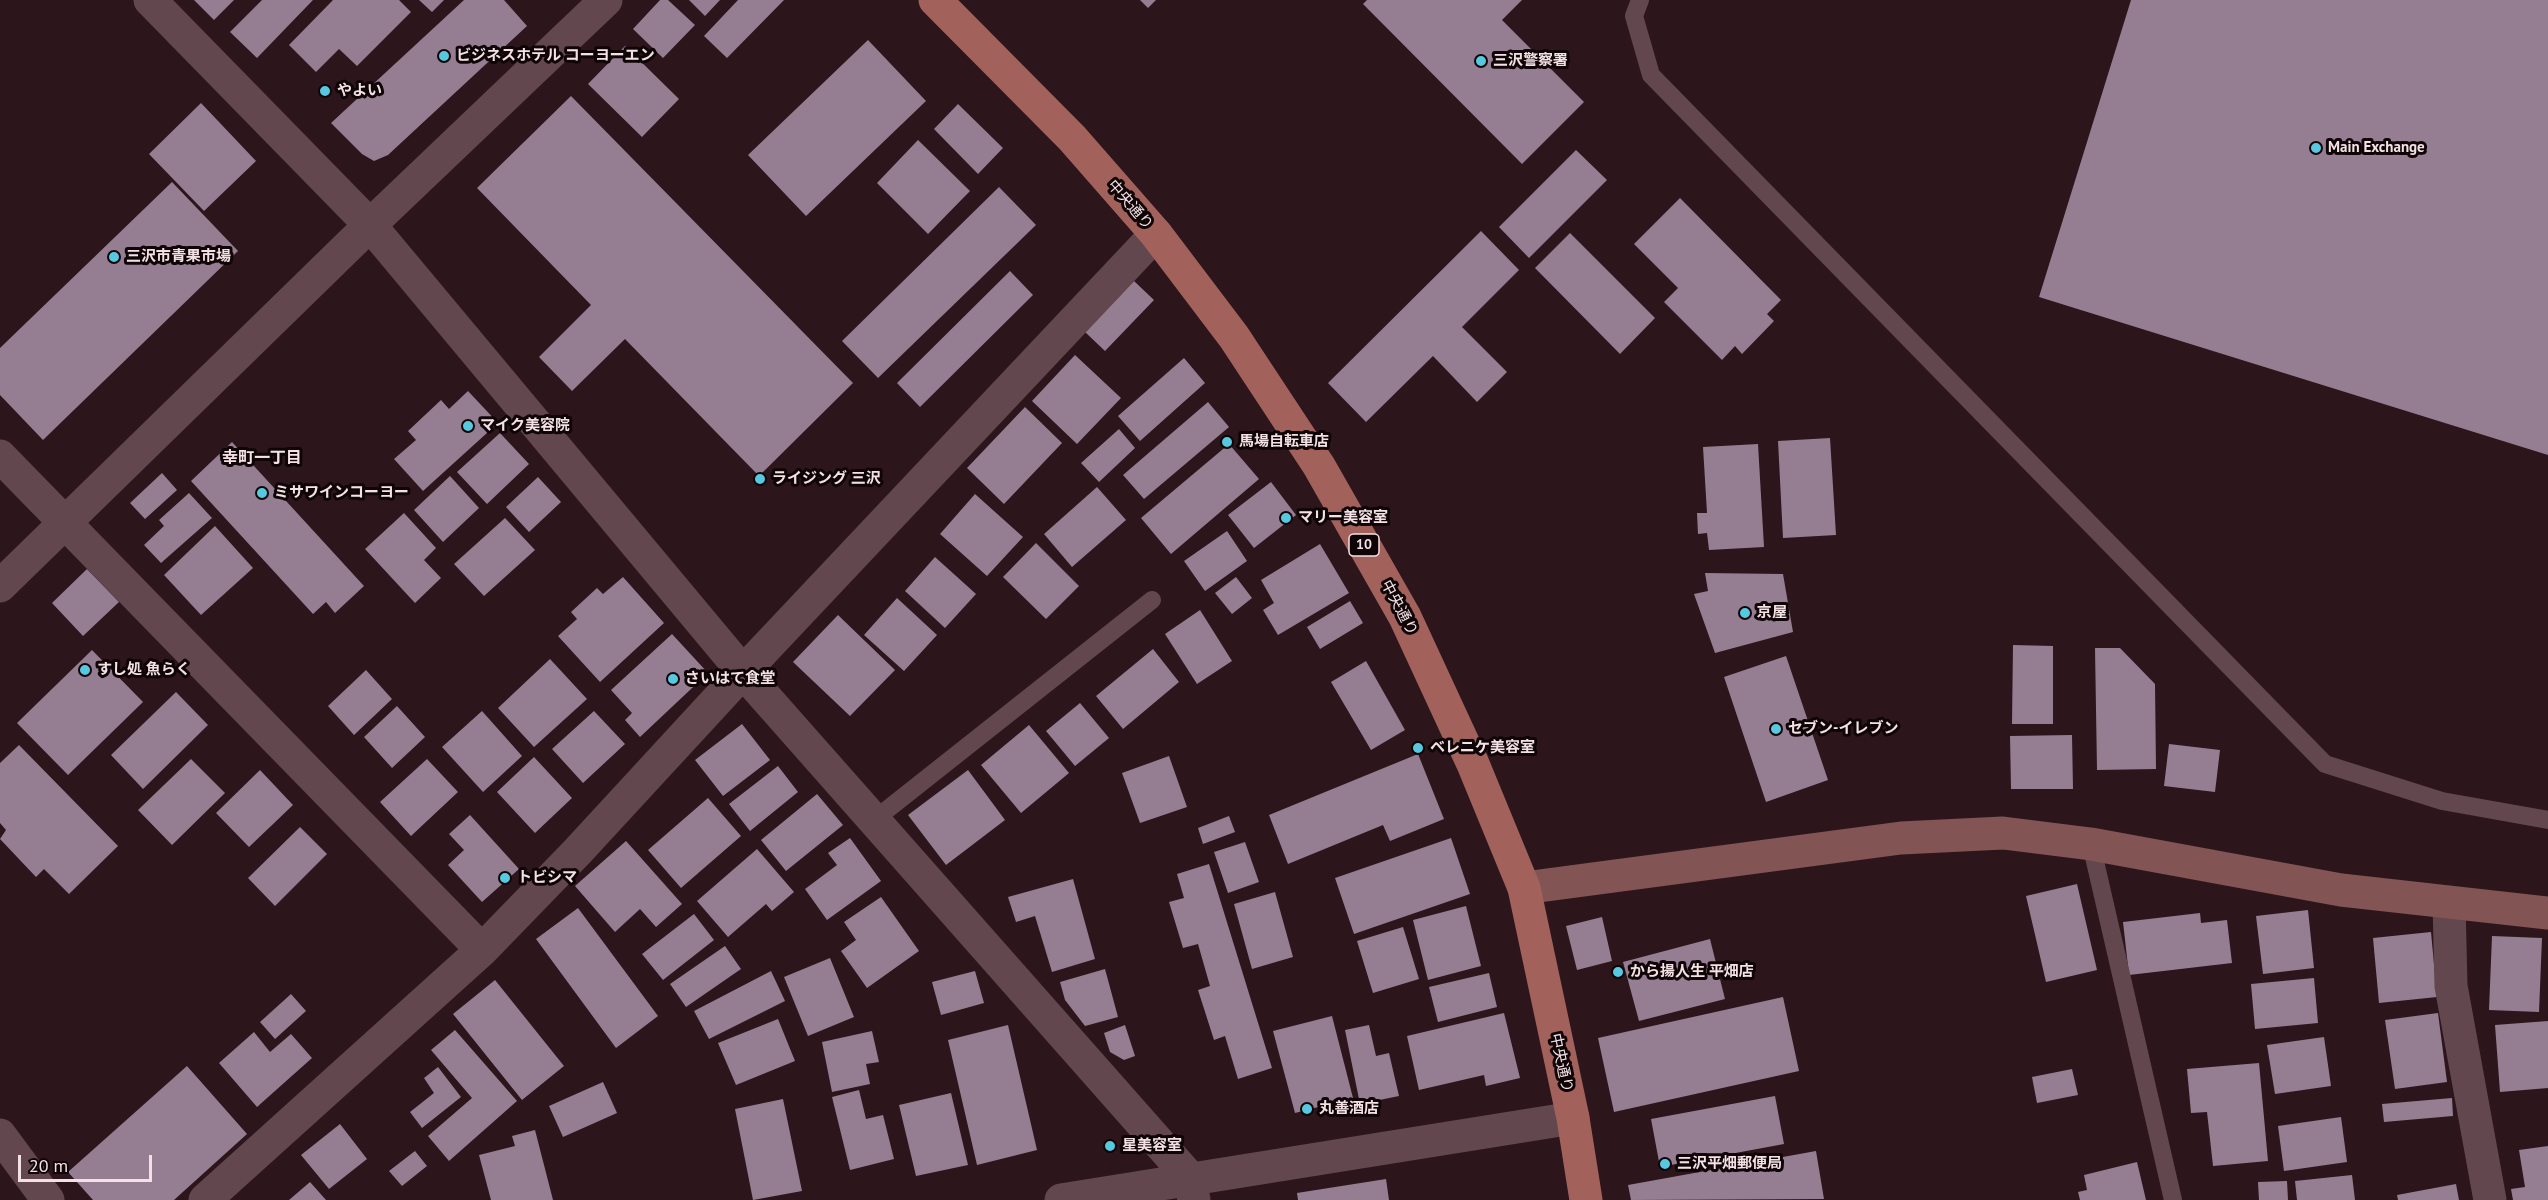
<!DOCTYPE html>
<html>
<head>
<meta charset="utf-8">
<style>
	body { margin:0 }
	#map { position:relative; width:2548px; height:1200px; overflow:hidden; background:#2d151c; font-family:"PT Sans",sans-serif }
	canvas { display:block }
	.scale { position:absolute; left:18px; top:1155px; width:134px; height:27px; box-sizing:border-box; border:3px solid #f3e1e5; border-top:0; padding-left:8px; font-size:18px; line-height:21px; white-space:nowrap; color:#f3e1e5; -webkit-text-stroke:4px #0f0507; paint-order:stroke }
</style>
</head>
<body>
<div id="map">
<canvas width="2548" height="1200"></canvas>
<div class="scale">20 m</div>
</div>
<script>
const ctx = document.querySelector('canvas').getContext('2d');
ctx.lineJoin = 'round';
function fillPath(path, color) { ctx.fillStyle = color; ctx.fill(path, 'evenodd'); }
const toPath = rows => new Path2D(rows.map(r => 'M' + r).join(''));
function stroke(path, color, width, dash) { ctx.strokeStyle = color; ctx.lineWidth = width; ctx.lineCap = dash ? 'butt' : 'round'; ctx.setLineDash(dash || []); ctx.stroke(path); }
function label(font, color, halo, rows, align = 'center') {
  ctx.font = font + ' "PT Sans","Noto Sans JP",sans-serif'; ctx.lineWidth = 6; ctx.setLineDash([]); ctx.textBaseline = 'middle'; ctx.strokeStyle = halo; ctx.fillStyle = color; for (const [text, x, y, turn = 0] of rows) {
    ctx.save(); ctx.translate(x, y); ctx.rotate((+turn || 0) * Math.PI / 180); ctx.textAlign = isNaN(turn) ? turn : align; if (halo) ctx.strokeText(text, 0, 0); ctx.fillText(text, 0, 0); ctx.restore();
  }
}
fillPath(toPath([
	[194,0,234,0,214,20],
	[262,0,313,0,257,58,230,32],
	[333,0,399,0,411,12,357,66,339,49,316,72,289,45],
	[419,0,444,0,432,12],
	[464,0,504,0,527,26,388,155,374,161,362,154,331,123],
	[660,0,668,0,695,25,663,58,633,29],
	[689,0,720,0,705,16],
	[738,0,784,0,727,58,704,36],
	[1140,0,1156,0,1148,8],
	[1367,0,1522,0,1502,20,1584,102,1522,164,1363,4],
	[2131,0,2548,0,2548,455,2039,297],
	[868,40,926,101,806,216,748,155],
	[625,46,679,99,642,137,588,84],
	[571,96,853,383,759,476,625,339,572,391,539,357,591,305,477,188],
	[201,103,256,161,204,211,149,154],
	[958,104,1003,148,978,174,934,129],
	[918,140,970,191,928,234,877,183],
	[1576,150,1607,180,1529,258,1499,227],
	[172,182,238,251,43,440,0,395,0,348],
	[999,187,1036,225,878,378,842,341],
	[1680,198,1781,300,1767,314,1774,321,1742,354,1735,346,1722,360,1664,302,1678,288,1634,244],
	[1481,231,1519,270,1462,327,1507,372,1477,402,1433,356,1366,422,1328,383],
	[1570,233,1655,318,1620,354,1535,268],
	[1010,271,1033,295,920,407,897,383],
	[1134,281,1154,300,1105,351,1085,332],
	[1075,355,1121,398,1077,444,1032,401],
	[1184,358,1205,383,1140,441,1118,416],
	[468,391,498,423,423,491,394,459,416,440,408,431,441,400,449,409],
	[1208,402,1229,427,1144,499,1123,475],
	[1025,407,1062,443,1004,504,967,468],
	[1119,429,1135,448,1099,482,1081,463],
	[500,433,529,464,487,504,457,472],
	[1830,438,1836,535,1783,538,1778,441],
	[232,442,364,586,335,613,326,602,313,614,191,481],
	[1229,444,1259,479,1171,554,1141,518],
	[1758,444,1764,547,1709,550,1707,533,1698,534,1697,513,1707,513,1703,447],
	[162,473,177,490,145,519,130,503],
	[450,476,479,508,443,542,414,510],
	[538,477,561,502,529,532,506,507],
	[1271,482,1296,515,1254,548,1228,515],
	[1097,487,1126,520,1072,567,1044,534],
	[189,493,212,518,161,563,144,545,164,526,159,520],
	[975,494,1023,537,987,576,940,534],
	[404,513,436,548,424,560,441,578,415,603,365,549],
	[505,518,535,550,484,596,454,564],
	[215,526,253,568,201,615,164,575],
	[1227,531,1247,561,1205,591,1184,561],
	[1036,543,1079,586,1046,619,1003,577],
	[1320,544,1349,593,1278,635,1263,610,1274,603,1261,580],
	[935,557,976,594,945,628,905,591],
	[87,569,119,602,83,636,52,603],
	[1705,573,1783,574,1793,632,1715,653,1694,594,1708,591],
	[623,577,664,623,600,682,558,636,577,619,571,612,597,588,603,594],
	[1236,577,1252,598,1232,614,1215,593],
	[897,598,937,635,904,671,864,635],
	[1350,601,1363,623,1320,649,1307,627],
	[1200,610,1232,661,1197,684,1165,634],
	[838,615,895,670,850,716,793,662],
	[672,634,708,673,640,737,625,720,632,713,611,690],
	[2013,645,2053,646,2053,724,2012,724],
	[2095,648,2120,648,2155,684,2156,769,2097,770],
	[1153,649,1179,682,1123,729,1096,696],
	[92,650,143,702,68,775,17,723],
	[1786,656,1828,780,1766,802,1724,677],
	[550,659,587,699,534,747,498,708],
	[1366,661,1405,730,1371,750,1331,682],
	[366,670,392,699,354,735,328,706],
	[176,692,208,725,143,789,111,755],
	[1080,703,1109,738,1075,766,1046,731],
	[397,706,425,737,392,768,364,737],
	[482,711,522,756,483,792,442,747],
	[594,711,625,744,583,783,552,749],
	[742,724,770,760,723,796,695,760],
	[1029,725,1069,773,1021,813,981,765],
	[2072,735,2073,789,2011,789,2010,736],
	[2169,744,2220,750,2215,792,2164,786],
	[19,745,118,846,69,894,44,869,36,877,0,839,6,830,0,823,0,763],
	[1418,754,1444,819,1390,841,1383,825,1288,864,1269,815],
	[1169,756,1187,807,1140,823,1122,773],
	[534,757,572,798,535,833,497,792],
	[191,759,225,793,172,845,138,810],
	[427,759,458,792,411,836,380,802],
	[778,766,798,792,750,831,729,804],
	[260,770,293,805,249,847,216,813],
	[968,770,1005,820,946,865,908,815],
	[817,794,843,825,786,871,761,840],
	[708,798,741,836,681,888,648,850],
	[470,815,519,869,482,902,448,865,464,850,449,834],
	[1229,816,1235,832,1203,844,1198,828],
	[300,827,327,854,275,906,248,878],
	[850,838,881,881,827,920,805,889,837,865,828,853],
	[1451,838,1470,894,1354,934,1335,878],
	[626,841,682,904,656,927,640,909,615,932,575,886],
	[1245,842,1259,882,1228,893,1214,852],
	[757,849,794,892,772,911,766,904,728,937,697,901],
	[1209,864,1272,1068,1238,1079,1225,1036,1214,1040,1198,990,1210,986,1198,944,1183,948,1169,902,1184,898,1177,874],
	[1073,879,1095,959,1052,972,1035,916,1016,922,1008,897],
	[2077,884,2097,970,2046,982,2026,896],
	[1275,892,1293,957,1252,969,1234,904],
	[881,897,919,951,867,988,841,951,856,940,844,922],
	[1466,906,1481,966,1428,980,1413,920],
	[578,908,658,1016,616,1048,536,939],
	[2308,910,2314,968,2263,974,2256,916],
	[2200,913,2201,923,2227,920,2232,963,2129,975,2123,922],
	[694,914,714,940,663,980,642,954],
	[1602,917,1612,961,1577,970,1566,926],
	[1403,927,1419,979,1373,993,1357,941],
	[2431,932,2437,997,2379,1003,2373,938],
	[2492,936,2542,938,2539,1012,2489,1010],
	[1710,939,1725,999,1639,1021,1623,962],
	[725,946,741,969,686,1007,670,984],
	[830,958,854,1017,808,1036,784,977],
	[1105,969,1118,1017,1085,1026,1065,1000,1060,982],
	[771,971,785,1001,709,1039,694,1011],
	[975,971,984,1003,941,1015,932,982],
	[1489,973,1497,1007,1438,1022,1429,987],
	[2314,978,2318,1023,2255,1029,2251,984],
	[495,980,564,1066,522,1100,453,1014],
	[291,994,306,1011,275,1039,260,1022],
	[1783,997,1799,1071,1614,1112,1598,1038],
	[1504,1013,1520,1078,1486,1086,1484,1075,1419,1090,1407,1036],
	[2438,1013,2447,1082,2395,1089,2385,1020],
	[1332,1016,1353,1098,1295,1113,1273,1031],
	[778,1019,795,1061,736,1085,718,1043],
	[2548,1021,2548,1088,2500,1092,2495,1025],
	[1008,1025,1037,1150,977,1165,948,1040],
	[1125,1025,1135,1056,1124,1060,1110,1052,1104,1033],
	[1369,1025,1376,1056,1389,1053,1399,1096,1360,1104,1345,1030],
	[455,1030,517,1101,449,1161,428,1136,472,1098,431,1050],
	[872,1031,879,1062,866,1064,870,1084,832,1092,822,1042],
	[254,1032,270,1052,291,1034,312,1058,257,1107,219,1063],
	[2324,1037,2331,1086,2275,1094,2267,1045],
	[2259,1063,2268,1161,2213,1166,2207,1112,2191,1113,2187,1069],
	[187,1066,247,1134,174,1200,93,1200,68,1172],
	[438,1067,461,1097,422,1128,410,1112,434,1093,424,1078],
	[2072,1069,2078,1095,2037,1103,2032,1077],
	[603,1082,617,1113,563,1137,549,1106],
	[859,1090,866,1119,883,1115,894,1159,850,1170,832,1097],
	[951,1093,968,1165,916,1176,899,1105],
	[1775,1096,1784,1144,1660,1167,1651,1119],
	[2452,1098,2453,1116,2384,1122,2382,1104],
	[783,1099,802,1191,753,1200,735,1109],
	[2341,1117,2347,1162,2284,1171,2278,1126],
	[340,1124,367,1159,329,1189,301,1155],
	[535,1130,553,1200,491,1200,479,1155,515,1146,512,1136],
	[2548,1146,2548,1200,2513,1200,2511,1189,2525,1187,2519,1150],
	[415,1151,427,1166,402,1186,389,1171],
	[1816,1151,1824,1199,1631,1200,1628,1185],
	[2137,1162,2146,1200,2080,1200,2078,1192,2087,1190,2084,1175],
	[2352,1175,2355,1200,2297,1200,2295,1181],
	[1386,1179,1389,1200,1298,1200,1297,1193],
	[2287,1181,2288,1200,2259,1200,2258,1182],
	[310,1182,326,1200,289,1200],
	[2456,1184,2459,1200,2398,1200,2397,1195]
]), '#967e92');
stroke(toPath([
	[1640,0,1634,16,1651,75,2325,764,2442,801,2548,820],
	[874,820,1152,600],
	[2091,844,2173,1200]
]), '#63474e', 18);
stroke(toPath([
	[150,0,370,225,743,672,1190,1178,1194,1200],
	[0,456,482,950,205,1200],
	[0,586,370,225,606,0],
	[2449,903,2451,986,2490,1200],
	[482,950,577,852,743,672,1156,234],
	[0,1135,48,1200],
	[1061,1200,1573,1118]
]), '#63474e', 33);
stroke(toPath([
	[1524,888,1901,838,2003,833,2091,844,2341,890,2548,913]
]), '#825454', 33);
stroke(toPath([
	[935,0,1072,138,1156,234,1234,337,1319,466,1405,617,1473,764,1524,888,1573,1118,1586,1200]
]), '#a2625b', 33);
for (const [x, y, r, color] of [
	[444,56,6,"#56c9e0"],
	[1481,61,6,"#56c9e0"],
	[325,91,6,"#56c9e0"],
	[2316,148,6,"#56c9e0"],
	[114,257,6,"#56c9e0"],
	[468,426,6,"#56c9e0"],
	[1227,442,6,"#56c9e0"],
	[760,479,6,"#56c9e0"],
	[262,493,6,"#56c9e0"],
	[1286,518,6,"#56c9e0"],
	[1745,613,6,"#56c9e0"],
	[85,670,6,"#56c9e0"],
	[673,679,6,"#56c9e0"],
	[1776,729,6,"#56c9e0"],
	[1418,748,6,"#56c9e0"],
	[505,878,6,"#56c9e0"],
	[1618,972,6,"#56c9e0"],
	[1307,1109,6,"#56c9e0"],
	[1110,1146,6,"#56c9e0"],
	[1665,1164,6,"#56c9e0"]
]) { const dot = new Path2D(); dot.arc(x, y, r, 0, 2 * Math.PI); ctx.fillStyle = color; ctx.fill(dot); stroke(dot, '#0f0507', 2); }
for (const [x, y, w] of [
	[1364,545,30]
]) { const box = new Path2D(); box.roundRect(x - w / 2, y - 11, w, 22, 4.5); ctx.fillStyle = '#0f0507'; ctx.fill(box); stroke(box, '#f3e1e5', 1.5); }
label('bold 14px', '#f3e1e5', null, [
	["10",1364,545]
]);
label('bold 15px', '#f3e1e5', '#0f0507', [
	["ビジネスホテル コーヨーエン",456,56],
	["三沢警察署",1493,61],
	["やよい",337,91],
	["Main Exchange",2328,148],
	["三沢市青果市場",126,257],
	["マイク美容院",480,426],
	["馬場自転車店",1239,442],
	["ライジング 三沢",772,479],
	["ミサワインコーヨー",274,493],
	["マリー美容室",1298,518],
	["京屋",1757,613],
	["すし処 魚らく",97,670],
	["さいはて食堂",685,679],
	["セブン-イレブン",1788,729],
	["ベレニケ美容室",1430,748],
	["トビシマ",517,878],
	["から揚人生 平畑店",1630,972],
	["丸善酒店",1319,1109],
	["星美容室",1122,1146],
	["三沢平畑郵便局",1677,1164]
], 'left');
label('15px', '#f3e1e5', '#0f0507', [
	["中央通り",1130,205,49],
	["中央通り",1399,608,62],
	["中央通り",1561,1063,78]
]);
label('bold 16px', '#f3e1e5', '#0f0507', [
	["幸町一丁目",262,458]
]);
</script>
</body>
</html>
